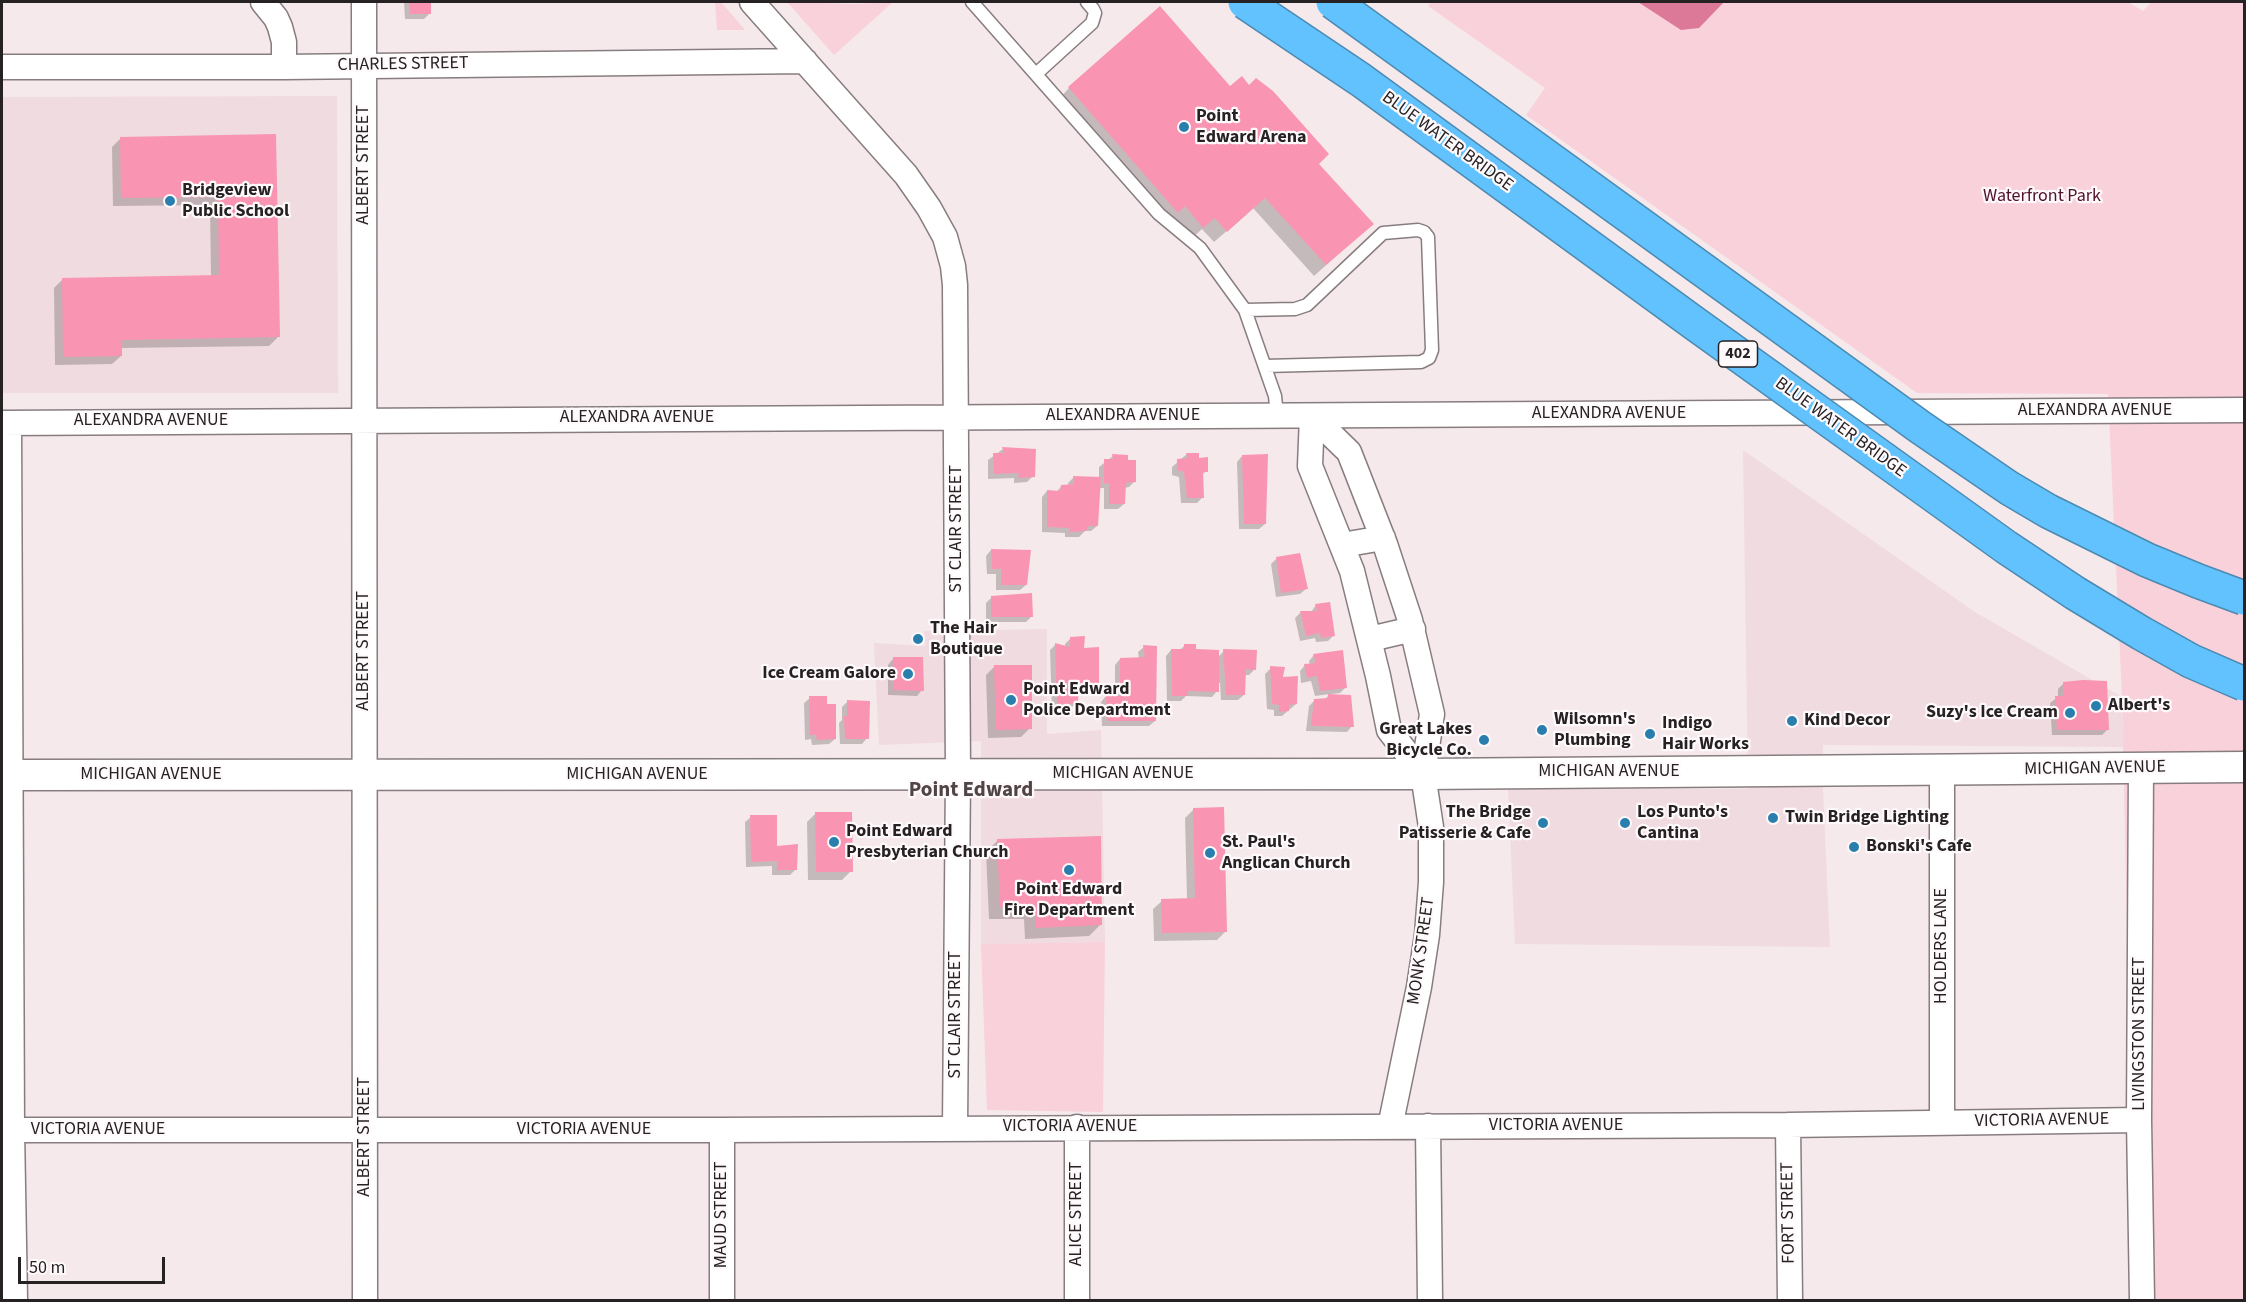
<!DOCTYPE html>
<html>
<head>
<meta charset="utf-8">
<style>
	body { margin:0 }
	#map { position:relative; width:2246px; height:1302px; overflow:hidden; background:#f5e9ec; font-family:"Source Sans 3",sans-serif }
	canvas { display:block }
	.frame { position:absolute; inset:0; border:3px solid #262123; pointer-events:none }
	.scale { position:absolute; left:18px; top:1257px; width:147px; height:27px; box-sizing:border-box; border:3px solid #262123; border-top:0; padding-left:8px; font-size:18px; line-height:21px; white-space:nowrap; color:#262123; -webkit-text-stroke:4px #fef9fa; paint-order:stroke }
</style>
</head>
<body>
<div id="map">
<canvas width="2246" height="1302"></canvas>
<div class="frame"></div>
<div class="scale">50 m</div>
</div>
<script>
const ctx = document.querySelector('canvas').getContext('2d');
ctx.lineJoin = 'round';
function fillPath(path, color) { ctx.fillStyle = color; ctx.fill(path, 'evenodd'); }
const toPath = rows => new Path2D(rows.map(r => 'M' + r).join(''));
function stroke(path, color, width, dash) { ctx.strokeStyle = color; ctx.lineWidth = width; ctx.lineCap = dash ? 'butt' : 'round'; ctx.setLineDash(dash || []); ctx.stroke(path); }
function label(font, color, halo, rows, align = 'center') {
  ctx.font = font + ' "Source Sans 3",sans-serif'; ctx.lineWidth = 4.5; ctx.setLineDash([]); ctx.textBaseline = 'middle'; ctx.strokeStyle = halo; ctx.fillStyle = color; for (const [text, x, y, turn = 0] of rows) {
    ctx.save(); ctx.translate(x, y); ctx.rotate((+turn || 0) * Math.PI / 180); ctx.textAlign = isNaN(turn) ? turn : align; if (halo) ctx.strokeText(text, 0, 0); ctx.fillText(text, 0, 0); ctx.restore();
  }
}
fillPath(toPath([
	[337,96,338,393,2,393,2,97],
	[1743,450,1975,612,2122,697,2123,747,1823,745,1823,789,1830,947,1515,944,1508,788,1748,789],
	[1047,629,1047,734,1101,730,1105,942,981,944,981,741,879,745,874,643,925,646,924,631]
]), '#f0dbe0');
fillPath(toPath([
	[715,2,721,2,745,30,717,30],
	[787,2,853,4,893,2,834,55],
	[1431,2,2128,2,2143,11,2151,2,2244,2,2244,1300,2135,1300,2122,697,2108,394,1917,393,1526,115,1545,88,1428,6],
	[1105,942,1103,1112,987,1110,981,944]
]), '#f9d1db');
fillPath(toPath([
	[1638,2,1724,2,1699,28,1681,30]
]), '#dc7999');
fillPath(toPath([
	[404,2,430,2,430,13,424,19,405,19],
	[1069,88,1230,89,1317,165,1372,224,1314,276,1253,208,1214,242,1202,229,1191,239,1173,217,1166,224,1058,100],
	[274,136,278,337,269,346,120,348,121,356,112,364,55,365,54,288,63,279,211,277,210,205,113,206,112,147,121,138],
	[1003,449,1033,476,1027,482,1014,483,1014,478,988,479,988,460],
	[1187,454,1197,455,1197,460,1206,471,1201,476,1203,497,1197,503,1181,503,1179,477,1172,475,1172,467],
	[1113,456,1127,462,1134,482,1129,487,1124,488,1124,504,1118,509,1104,509,1104,488,1099,488,1097,526,1091,531,1085,531,1079,537,1065,537,1065,533,1042,532,1042,497,1047,491,1056,492,1061,487,1069,486,1068,483,1074,477,1099,479,1099,467],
	[1242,456,1265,524,1259,529,1239,529,1237,462],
	[991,550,1026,585,1020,590,996,590,996,574,987,574,986,556],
	[1276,559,1306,589,1300,594,1276,597,1271,564],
	[992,597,1031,617,1026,622,986,622,986,603],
	[1316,605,1334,635,1328,641,1316,642,1315,638,1300,641,1295,618,1301,612,1311,612],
	[1071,638,1098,682,1092,688,1077,688,1076,703,1071,708,1052,710,1050,650,1055,645,1065,647,1065,644],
	[1184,646,1218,657,1224,651,1255,669,1249,675,1244,675,1244,695,1238,700,1221,700,1220,683,1217,683,1217,691,1212,697,1186,696,1181,701,1167,701,1166,656,1171,650,1180,650],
	[1144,647,1155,721,1149,726,1102,726,1101,702,1106,696,1115,697,1115,665,1120,659,1139,659,1138,652],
	[1314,655,1346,687,1340,693,1331,694,1352,726,1347,732,1306,731,1309,706,1315,700,1324,700,1330,694,1315,696,1311,681,1301,683,1300,671,1305,665,1310,665,1309,661],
	[893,659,922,690,917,696,888,695,888,665],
	[995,666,1030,728,1021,737,988,738,986,675],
	[1271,668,1282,678,1296,704,1282,716,1274,716,1274,710,1267,709,1265,674],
	[2064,683,2107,730,2102,735,2052,735,2050,703,2058,697,2058,689],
	[810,698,835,739,829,744,812,745,811,739,805,740,804,703],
	[848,701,867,738,862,744,840,744,839,723,842,720,842,707],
	[1194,809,1226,931,1217,940,1154,941,1153,909,1162,901,1187,900,1185,818],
	[816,813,851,871,842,880,808,880,807,822],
	[751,817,796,869,790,875,772,875,772,866,746,867,745,822],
	[998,840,1101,924,1089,936,1025,939,1024,919,989,919,986,852]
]), '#0003');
fillPath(toPath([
	[409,2,431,2,431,14,410,14],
	[1160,6,1230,86,1242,76,1249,85,1256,78,1273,91,1329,154,1319,164,1374,224,1326,265,1265,198,1227,232,1215,218,1203,228,1185,206,1178,213,1068,87],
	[276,134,280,337,122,340,122,356,63,357,62,278,219,275,218,197,121,198,120,137],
	[1002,447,1036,449,1035,477,1018,478,1019,473,994,474,993,453,1004,453],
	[1186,453,1199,453,1199,458,1208,457,1208,472,1203,472,1204,498,1187,498,1184,472,1177,470,1177,459,1188,458],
	[1112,454,1128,455,1128,460,1136,460,1136,482,1126,483,1125,504,1109,504,1109,483,1104,484,1104,459,1113,459],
	[1268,454,1266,524,1244,524,1242,455],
	[1073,476,1101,477,1098,526,1088,526,1086,531,1070,532,1070,528,1047,527,1047,490,1060,491,1061,485,1074,484],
	[991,549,1031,550,1027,585,1001,585,1001,569,992,569],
	[1300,553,1308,589,1281,593,1276,557],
	[1032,593,1033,617,991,617,991,596],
	[1330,602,1335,636,1321,638,1320,633,1306,636,1300,611,1317,611,1315,604],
	[1085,636,1084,648,1099,647,1099,683,1079,683,1078,703,1057,705,1055,643,1070,647,1070,637],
	[1184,644,1196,644,1196,649,1219,650,1219,692,1188,691,1188,696,1172,696,1171,649,1184,649],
	[1143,645,1157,646,1156,721,1107,721,1106,695,1120,696,1120,658,1145,657],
	[1223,649,1257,650,1256,670,1246,669,1245,695,1226,695],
	[1343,650,1347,688,1320,691,1317,676,1307,678,1304,664,1316,663,1313,654],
	[893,657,923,657,924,691,893,690],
	[994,665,1032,665,1032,729,996,730],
	[1270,666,1285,667,1283,677,1298,676,1297,704,1289,705,1289,711,1279,712,1279,705,1272,704],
	[2083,680,2107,681,2109,730,2057,730,2055,696,2063,696,2063,682],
	[1328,694,1351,695,1354,727,1311,726,1314,699,1328,698],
	[809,696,827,696,827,704,836,704,836,739,817,740,816,735,810,735],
	[847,700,870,701,869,739,845,739,844,716,847,716],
	[1224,807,1227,932,1162,933,1161,899,1195,898,1193,808],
	[815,812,852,812,853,872,816,872],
	[750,815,777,815,777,846,798,844,797,870,777,870,777,861,751,862],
	[1101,836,1102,925,1036,928,1036,908,1000,907,997,839]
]), '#f994b3');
const service = toPath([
	[972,2,1159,214,1200,248,1245,310,1275,396,1277,416],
	[1036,74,1092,23,1095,13,1093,9,1087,2],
	[1245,310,1295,309,1307,305,1383,233,1418,230,1424,232,1428,237,1432,350,1429,358,1421,362,1265,366]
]);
const minor = toPath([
	[263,2,276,18,280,27,284,42,284,67],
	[364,2,365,1300],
	[752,2,906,175,929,208,945,237,953,266,955,285,958,774,955,1128],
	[2,67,284,67,805,61],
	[1312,416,1349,452,1385,544,1410,620,1432,714,1423,774,1431,827,1431,882,1427,935,1419,987,1390,1127],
	[1312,416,1310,466,1352,571,1378,676,1389,730,1423,774],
	[2,423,2244,410],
	[9,423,12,1130,15,1300],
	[1342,545,1383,538],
	[1370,639,1413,629],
	[2141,768,2139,1120,2142,1300],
	[1942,770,1942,1123],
	[1788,1125,1790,1300],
	[1428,1126,1430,1300],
	[1077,1127,1077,1300],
	[2,1130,722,1130,1788,1125,2139,1120],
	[722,1300,722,1130]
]);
const tertiary = toPath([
	[2,775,1423,774,2244,767]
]);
stroke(service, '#877d7f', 15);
stroke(minor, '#877d7f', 27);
stroke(tertiary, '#877d7f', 33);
stroke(service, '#fff', 12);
stroke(minor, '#fff', 24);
stroke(tertiary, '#fff', 30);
const motorwayBridge = toPath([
	[1245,2,1361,80,1694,323,2006,547,2075,593,2141,633,2191,661,2244,684],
	[1333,2,1920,427,2009,488,2048,511,2147,560,2198,581,2244,598]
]);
stroke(motorwayBridge, '#4c8ab1', 36, []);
stroke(motorwayBridge, '#61c2fd', 33);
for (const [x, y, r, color] of [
	[1184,127,6,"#297eae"],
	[170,201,6,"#297eae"],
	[918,639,6,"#297eae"],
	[908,674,6,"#297eae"],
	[1011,700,6,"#297eae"],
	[2096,706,6,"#297eae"],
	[2070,713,6,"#297eae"],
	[1792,721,6,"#297eae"],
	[1542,730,6,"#297eae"],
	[1650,734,6,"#297eae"],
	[1484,740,6,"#297eae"],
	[1773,818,6,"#297eae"],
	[1543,823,6,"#297eae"],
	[1625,823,6,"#297eae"],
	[834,842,6,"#297eae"],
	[1854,847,6,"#297eae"],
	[1210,853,6,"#297eae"],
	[1069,870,6,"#297eae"]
]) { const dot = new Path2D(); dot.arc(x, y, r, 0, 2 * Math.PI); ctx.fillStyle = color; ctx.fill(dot); stroke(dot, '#fef9fa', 2); }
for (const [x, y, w] of [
	[1738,354,39]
]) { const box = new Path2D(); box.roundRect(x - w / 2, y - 13, w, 26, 4.5); ctx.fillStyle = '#fef9fa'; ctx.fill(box); stroke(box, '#262123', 1.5); }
label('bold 16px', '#262123', null, [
	["402",1738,354]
]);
label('18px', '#262123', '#fef9fa', [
	["CHARLES STREET",403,65,-1],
	["BLUE WATER BRIDGE",1447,142,36],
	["ALBERT STREET",364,165,-90],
	["ALEXANDRA AVENUE",2095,411],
	["ALEXANDRA AVENUE",1609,414],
	["ALEXANDRA AVENUE",1123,416],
	["ALEXANDRA AVENUE",637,418],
	["ALEXANDRA AVENUE",151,421],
	["BLUE WATER BRIDGE",1840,428,36],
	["ST CLAIR STREET",957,529,-90],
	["ALBERT STREET",364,651,-90],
	["MICHIGAN AVENUE",2095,769,-1],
	["MICHIGAN AVENUE",1609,772],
	["MICHIGAN AVENUE",1123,774],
	["MICHIGAN AVENUE",151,775],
	["MICHIGAN AVENUE",637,775],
	["HOLDERS LANE",1942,946,-90],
	["MONK STREET",1422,951,-82],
	["ST CLAIR STREET",956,1015,-90],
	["LIVINGSTON STREET",2140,1034,-90],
	["VICTORIA AVENUE",2042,1121,-1],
	["VICTORIA AVENUE",1556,1126],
	["VICTORIA AVENUE",1070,1127],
	["VICTORIA AVENUE",98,1130],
	["VICTORIA AVENUE",584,1130],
	["ALBERT STREET",365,1137,-90],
	["FORT STREET",1789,1213,-91],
	["ALICE STREET",1077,1214,-90],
	["MAUD STREET",722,1215,-90]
]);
label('bold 18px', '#262123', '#fef9fa', [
	["Point",1196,117],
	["Edward Arena",1196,138],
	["Bridgeview",182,191],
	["Public School",182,212],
	["The Hair",930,629],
	["Boutique",930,650],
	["Ice Cream Galore",896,674,"right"],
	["Point Edward",1023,690],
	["Police Department",1023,711],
	["Albert's",2108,706],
	["Suzy's Ice Cream",2058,713,"right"],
	["Wilsomn's",1554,720],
	["Plumbing",1554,741],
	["Kind Decor",1804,721],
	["Indigo",1662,724],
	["Hair Works",1662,745],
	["Great Lakes",1472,730,"right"],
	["Bicycle Co.",1472,751,"right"],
	["The Bridge",1531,813,"right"],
	["Patisserie & Cafe",1531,834,"right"],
	["Los Punto's",1637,813],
	["Cantina",1637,834],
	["Twin Bridge Lighting",1785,818],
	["Point Edward",846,832],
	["Presbyterian Church",846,853],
	["St. Paul's",1222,843],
	["Anglican Church",1222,864],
	["Bonski's Cafe",1866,847],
	["Point Edward",1069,890,"center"],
	["Fire Department",1069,911,"center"]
], 'left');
label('18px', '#50122b', '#fef9fa', [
	["Waterfront Park",2042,197]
]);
label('bold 21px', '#4f4547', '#fef9fa', [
	["Point Edward",971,791]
]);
</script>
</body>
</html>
